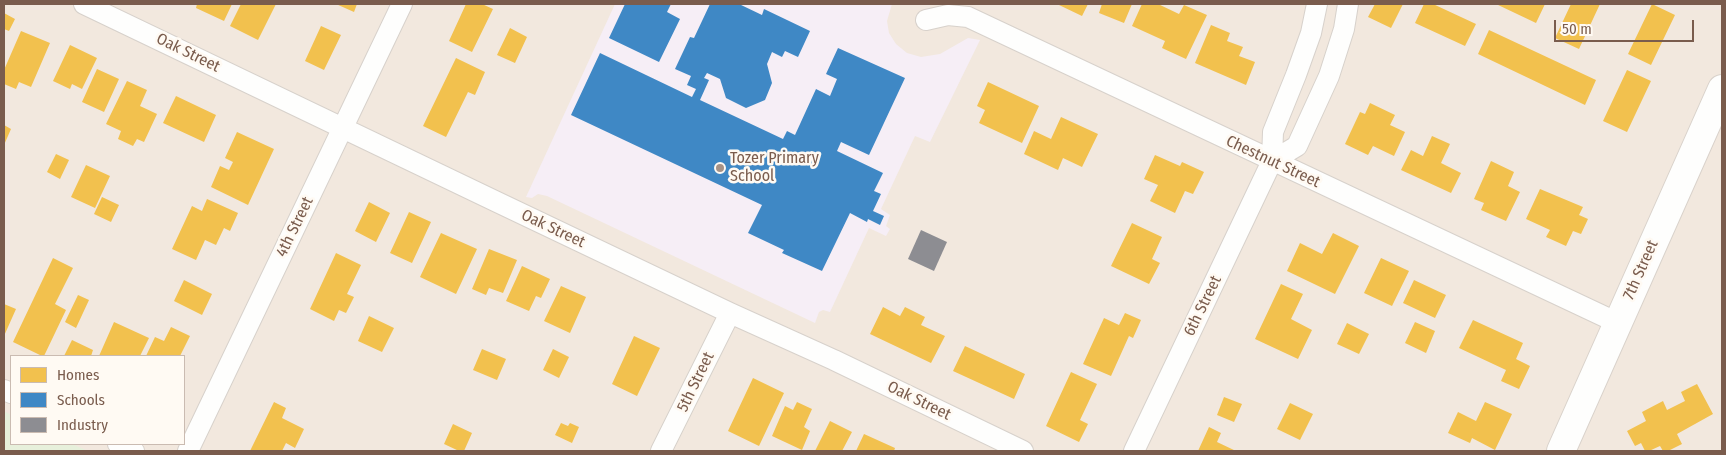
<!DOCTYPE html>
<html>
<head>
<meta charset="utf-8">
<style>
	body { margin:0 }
	#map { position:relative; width:1726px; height:455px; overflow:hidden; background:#f9f5f0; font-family:"Fira Sans Condensed",sans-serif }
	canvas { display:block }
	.frame { position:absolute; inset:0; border:5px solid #7a5c4d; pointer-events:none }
	.legend { position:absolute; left:10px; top:355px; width:175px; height:90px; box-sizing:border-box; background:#fffaf3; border:1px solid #cabbb1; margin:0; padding:6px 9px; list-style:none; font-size:15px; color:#7a5c4d }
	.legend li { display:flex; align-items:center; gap:10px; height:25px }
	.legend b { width:25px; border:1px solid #cabbb1 }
	.scale { position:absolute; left:1554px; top:20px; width:140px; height:22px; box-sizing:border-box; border:2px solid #7a5c4d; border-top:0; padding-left:6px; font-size:15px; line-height:18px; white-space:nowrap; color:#7a5c4d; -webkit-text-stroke:4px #fffaf3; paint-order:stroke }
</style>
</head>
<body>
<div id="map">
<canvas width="1726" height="455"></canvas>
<div class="frame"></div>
<ul class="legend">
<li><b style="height:14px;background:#f2c14e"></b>Homes</li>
<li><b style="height:14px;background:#3f88c5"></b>Schools</li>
<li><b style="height:14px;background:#8d8d92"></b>Industry</li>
</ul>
<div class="scale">50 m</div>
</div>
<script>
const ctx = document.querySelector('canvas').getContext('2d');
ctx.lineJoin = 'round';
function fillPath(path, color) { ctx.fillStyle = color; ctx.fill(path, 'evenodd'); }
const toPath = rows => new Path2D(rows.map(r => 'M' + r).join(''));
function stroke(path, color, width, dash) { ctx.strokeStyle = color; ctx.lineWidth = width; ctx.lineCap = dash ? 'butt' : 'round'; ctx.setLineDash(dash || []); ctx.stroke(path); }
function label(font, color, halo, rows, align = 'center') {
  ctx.font = font + ' "Fira Sans Condensed",sans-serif'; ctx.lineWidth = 5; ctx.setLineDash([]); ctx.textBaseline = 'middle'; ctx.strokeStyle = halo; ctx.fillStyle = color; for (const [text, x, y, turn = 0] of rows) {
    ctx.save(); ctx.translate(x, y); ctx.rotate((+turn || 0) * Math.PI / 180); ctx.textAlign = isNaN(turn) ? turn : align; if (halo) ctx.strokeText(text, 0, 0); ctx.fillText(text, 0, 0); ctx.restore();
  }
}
fillPath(toPath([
	[4,4,1722,4,1722,451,4,451],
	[11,356,184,356,184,444,11,444]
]), '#f2e8de');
fillPath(toPath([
	[615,4,892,4,887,21,889,33,896,44,907,53,921,57,940,54,968,38,980,40,930,142,915,136,881,209,890,215,886,226,890,229,886,236,869,228,830,312,823,310,819,312,815,323,547,196,538,194,532,198,526,197]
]), '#f6eef6');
fillPath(toPath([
	[4,411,11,415,11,444,72,444,88,451,4,451]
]), '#e7f0db');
fillPath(toPath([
	[197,4,232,4,224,21,196,8],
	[241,4,276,4,258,40,230,26],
	[336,4,357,4,354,12],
	[466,4,482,4,493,9,472,52,449,41],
	[1060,4,1088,4,1082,16,1059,5],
	[1102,4,1132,4,1124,23,1099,13],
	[1142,4,1158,4,1179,14,1184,5,1207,15,1186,59,1162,48,1165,41,1132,26],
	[1375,4,1403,4,1391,28,1368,17],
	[1424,4,1433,4,1476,24,1465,46,1415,23],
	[1496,4,1545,4,1536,23],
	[1571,4,1600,4,1579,49,1555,38],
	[1652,4,1675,15,1651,65,1628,54],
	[4,13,15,19,9,31,4,29],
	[1211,25,1230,33,1227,41,1243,47,1239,56,1255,62,1246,85,1195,63],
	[321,26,341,35,324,70,305,61],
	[510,28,527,37,515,63,497,55],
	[1489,30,1596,80,1585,105,1478,54],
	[21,31,50,43,31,87,19,82,16,89,4,84,4,70],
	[70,45,97,58,82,89,72,84,70,89,53,81],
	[456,58,485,72,475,95,468,92,446,137,423,126],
	[97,69,119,79,104,112,82,102],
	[1627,70,1651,81,1627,132,1603,121],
	[127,81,147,90,140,106,157,114,144,142,137,139,133,146,118,139,121,131,106,124],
	[988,82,1039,106,1022,143,979,123,985,110,977,106],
	[176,96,216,115,204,142,163,123],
	[1370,103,1395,115,1390,125,1405,132,1394,156,1373,146,1368,155,1345,144,1360,112,1365,114],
	[1061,117,1098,134,1082,167,1063,158,1058,170,1024,154,1034,131,1051,139],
	[4,125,11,129,4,145],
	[237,132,274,149,248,205,211,187,220,166,229,170,233,162,225,158],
	[1432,136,1450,144,1441,163,1461,173,1451,193,1401,170,1411,150,1423,156],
	[56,154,69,160,60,179,47,172],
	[1155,155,1180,166,1182,162,1204,172,1193,194,1185,191,1175,213,1150,201,1158,185,1144,179],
	[1491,161,1514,172,1508,186,1520,192,1506,221,1481,210,1484,203,1474,199],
	[86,165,110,176,95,208,71,197],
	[1540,189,1583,207,1579,215,1588,219,1581,234,1573,231,1566,246,1546,237,1550,230,1526,219],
	[102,197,119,205,111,222,94,214],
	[207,199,238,213,230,231,224,228,216,245,205,240,196,260,172,249,192,206,202,211],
	[369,202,390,213,376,242,355,231],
	[409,212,431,222,412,263,390,253],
	[1132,223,1162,237,1152,259,1160,263,1149,284,1111,266],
	[441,233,477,249,456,294,420,277],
	[1333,233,1359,246,1335,294,1287,271,1300,243,1322,254],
	[489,249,517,260,503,293,489,288,486,295,472,289],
	[336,253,361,265,347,294,354,297,346,313,339,310,334,321,310,309],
	[53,258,73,268,55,304,66,310,44,356,42,356,13,342],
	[1381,258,1409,271,1392,306,1364,293],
	[522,266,550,279,541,298,536,296,529,311,506,301],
	[184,280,212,294,202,315,174,301],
	[1414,280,1446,295,1435,318,1403,303],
	[1281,284,1303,294,1291,319,1312,330,1298,359,1255,339],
	[561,286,586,297,570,333,544,321],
	[78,295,89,300,76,328,65,322],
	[4,304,16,309,4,336],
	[883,307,900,316,905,307,925,317,921,325,945,336,931,363,870,334],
	[1125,313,1141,320,1133,338,1129,336,1111,376,1083,364,1104,318,1119,325],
	[369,316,394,328,382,352,358,341],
	[1473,320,1523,343,1516,359,1530,366,1519,389,1501,381,1506,370,1459,348],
	[114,322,149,338,140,356,99,356],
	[1415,322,1435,331,1426,353,1405,343],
	[1347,323,1369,334,1359,354,1337,344],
	[171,327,190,336,180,356,146,356,155,337,164,341],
	[634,336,660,348,637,396,612,384],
	[72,340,93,350,91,356,64,356],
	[965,346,1025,374,1014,399,953,371],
	[482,349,506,359,497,380,473,370],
	[553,349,569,357,559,378,543,370],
	[1071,372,1097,384,1080,420,1088,424,1079,442,1046,426],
	[753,378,784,393,759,446,728,431],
	[1697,384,1713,414,1677,434,1682,444,1668,451,1663,451,1660,446,1649,451,1645,451,1641,443,1635,446,1627,431,1646,421,1642,412,1663,401,1667,410,1685,401,1681,392],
	[1224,397,1242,404,1234,422,1217,415],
	[274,402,286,408,282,418,304,429,295,448,286,443,282,451,250,451],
	[797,402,812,409,804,427,810,431,802,450,772,436,785,406,793,410],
	[1485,402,1512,414,1495,450,1472,438,1470,443,1448,433,1458,412,1476,421],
	[1290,403,1313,414,1300,440,1277,429],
	[830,421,852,432,842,451,815,451],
	[561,423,568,426,570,423,579,427,572,443,555,435],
	[453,424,472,433,464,451,459,451,444,444],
	[1209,427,1221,433,1217,442,1236,451,1198,451],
	[864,434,895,448,894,451,856,451]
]), '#f2c14e');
fillPath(toPath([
	[625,4,671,4,667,12,680,19,659,62,609,38],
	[710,4,739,4,762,15,764,9,810,31,798,57,785,51,782,57,772,52,767,64,772,83,765,100,746,108,726,98,720,79,707,73,704,78,709,80,700,100,783,139,787,131,795,135,816,89,830,96,837,79,826,74,838,48,905,78,869,155,841,142,837,151,883,173,874,191,881,194,873,211,884,216,880,225,868,219,867,222,850,213,822,271,782,253,784,250,748,233,762,205,571,115,600,53,692,97,696,89,687,85,691,76,675,69,690,37,694,38]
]), '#3f88c5');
fillPath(toPath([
	[921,230,947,242,934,271,908,259]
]), '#8d8d92');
const street = toPath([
	[84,4,495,201,730,313,834,360,1023,451],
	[926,20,948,15,968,17,1618,323],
	[1272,161,1297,146,1329,76,1344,29,1348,4],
	[4,390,11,393],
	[118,444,134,451],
	[188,451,402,4],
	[661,451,730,313],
	[1134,451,1272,161,1273,132,1296,75,1311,33,1317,4]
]);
const secondary = toPath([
	[1561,451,1722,89]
]);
stroke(street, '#d7d1cb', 22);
stroke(secondary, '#d9d2cb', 30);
stroke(street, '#fefefd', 20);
stroke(secondary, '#fefefd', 28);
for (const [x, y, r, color] of [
	[720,168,5,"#a69286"]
]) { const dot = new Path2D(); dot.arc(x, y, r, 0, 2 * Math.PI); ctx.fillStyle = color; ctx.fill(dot); stroke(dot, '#fffaf3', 2); }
label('16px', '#7a5c4d', '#fffaf3', [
	["Oak Street",188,53,26],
	["Chestnut Street",1273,162,25],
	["4th Street",295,227,-64],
	["Oak Street",553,229,25],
	["7th Street",1641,270,-66],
	["6th Street",1203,306,-64],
	["5th Street",696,382,-64],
	["Oak Street",919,401,26]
]);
label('16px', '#7a5c4d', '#fffaf3', [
	["Tozer Primary",730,159],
	["School",730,177]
], 'left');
</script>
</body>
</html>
